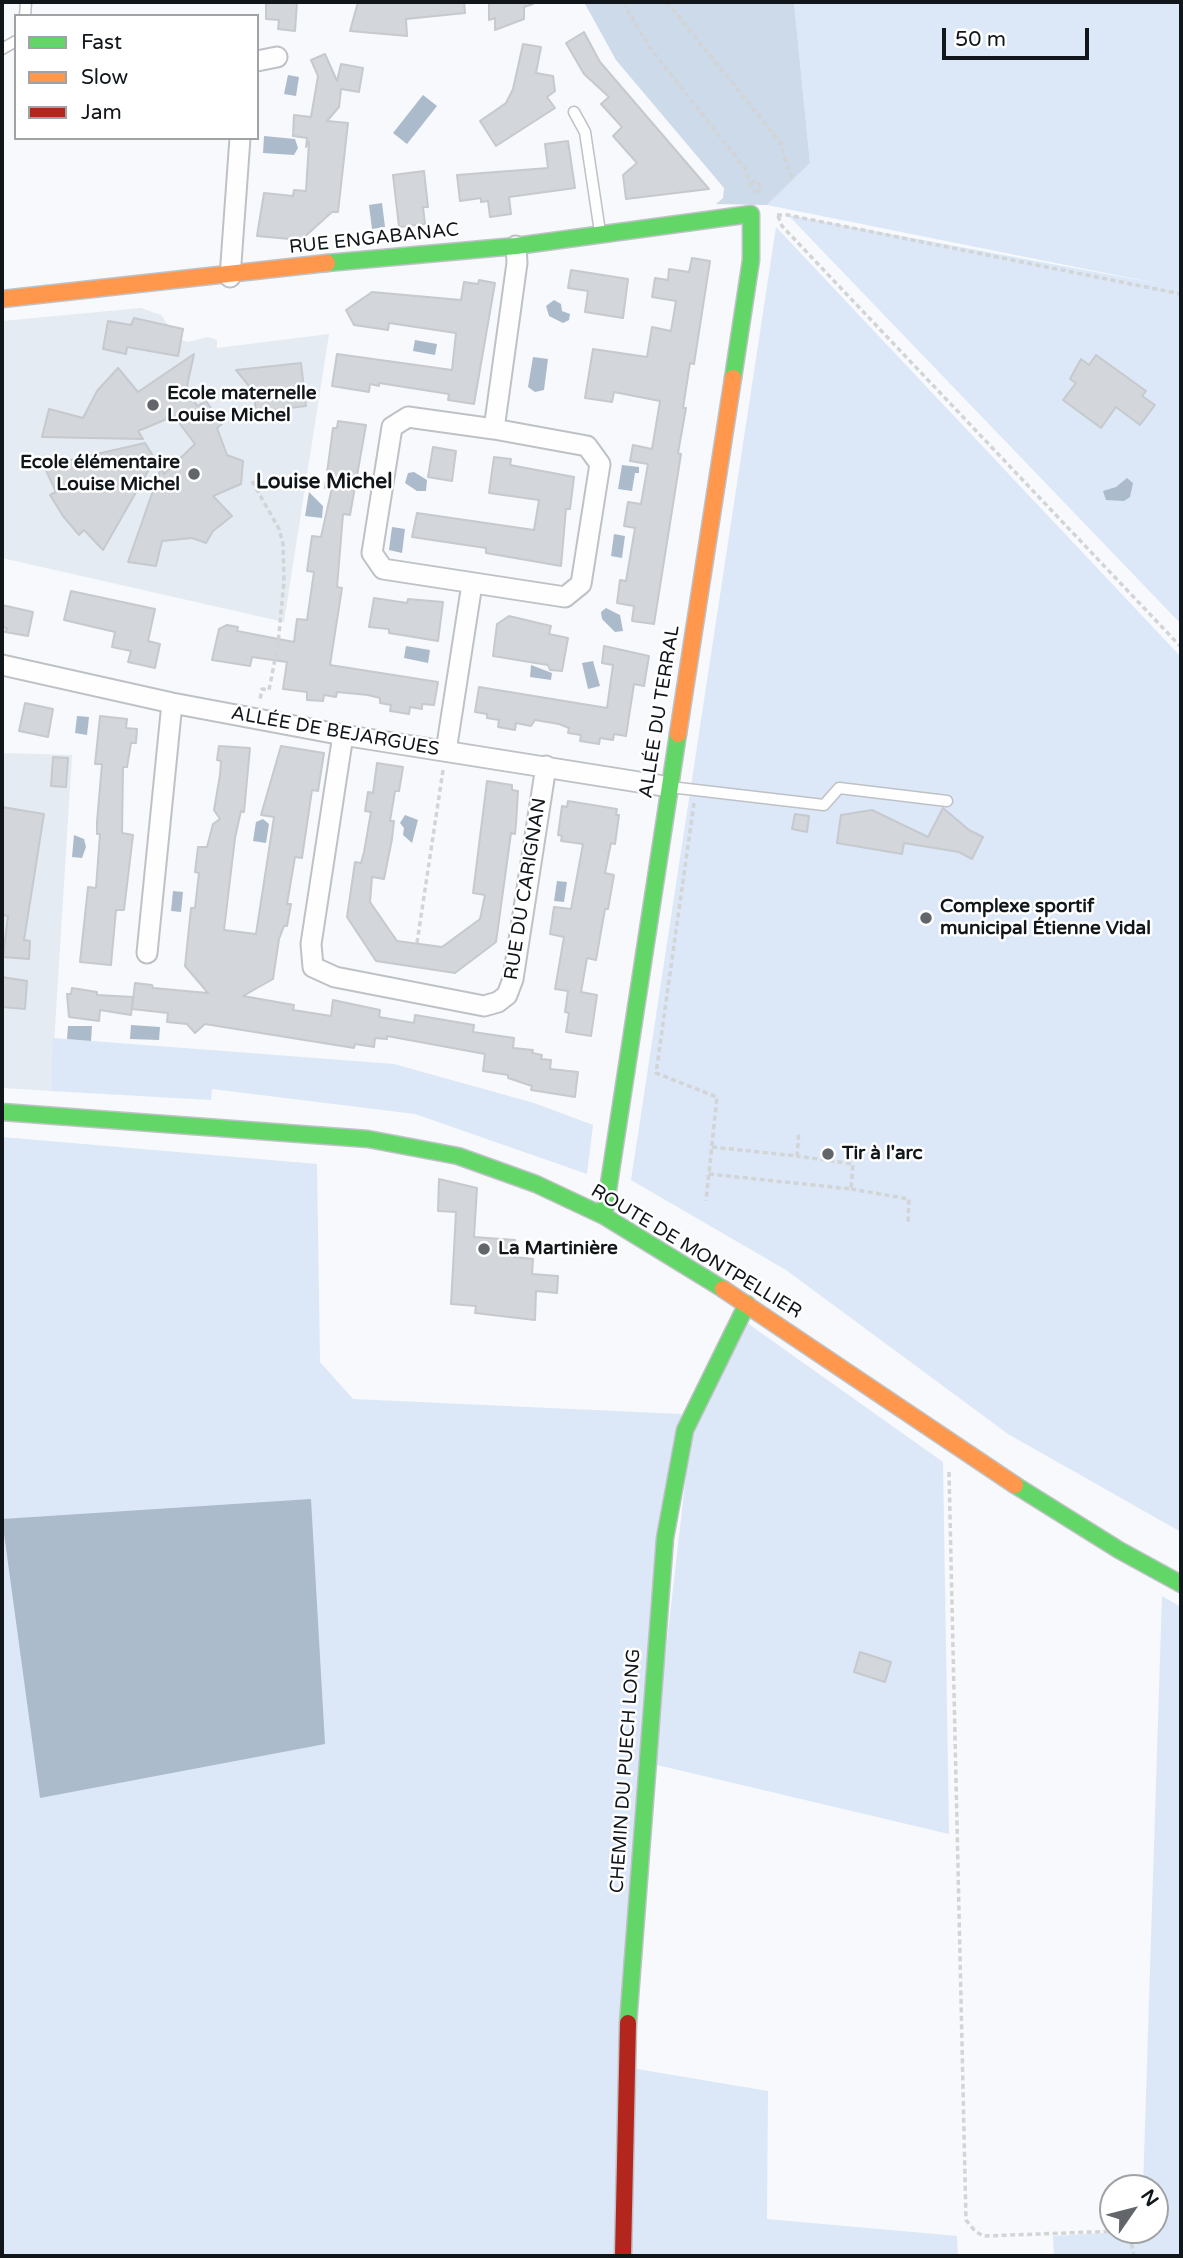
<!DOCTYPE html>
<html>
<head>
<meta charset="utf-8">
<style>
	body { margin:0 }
	#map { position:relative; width:1183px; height:2258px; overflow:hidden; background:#f7f9fc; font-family:"Varela Round",sans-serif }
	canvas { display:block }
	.frame { position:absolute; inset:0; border:4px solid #11161b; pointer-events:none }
	.legend { position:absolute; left:14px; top:14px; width:245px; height:126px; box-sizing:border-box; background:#fff; border:2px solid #a0a2a4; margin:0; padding:9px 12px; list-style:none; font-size:21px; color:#11161b }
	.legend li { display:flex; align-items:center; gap:14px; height:35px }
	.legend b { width:35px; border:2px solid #a0a2a4 }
	.north { position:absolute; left:1099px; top:2174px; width:70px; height:70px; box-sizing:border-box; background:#fff; border:2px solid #a0a2a4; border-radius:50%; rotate:55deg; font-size:19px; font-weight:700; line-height:28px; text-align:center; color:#11161b }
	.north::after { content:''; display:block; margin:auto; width:24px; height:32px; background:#62656a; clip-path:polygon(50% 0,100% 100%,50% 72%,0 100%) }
	.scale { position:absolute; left:942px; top:28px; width:147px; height:32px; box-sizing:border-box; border:4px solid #11161b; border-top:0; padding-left:9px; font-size:21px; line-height:24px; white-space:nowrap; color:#11161b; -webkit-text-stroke:5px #fff; paint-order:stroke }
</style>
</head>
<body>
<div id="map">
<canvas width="1183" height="2258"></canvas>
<div class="frame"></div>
<ul class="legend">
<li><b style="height:9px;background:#63d668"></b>Fast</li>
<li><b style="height:9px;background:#ff974d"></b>Slow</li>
<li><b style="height:9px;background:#b3261e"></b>Jam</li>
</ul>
<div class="north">N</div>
<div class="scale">50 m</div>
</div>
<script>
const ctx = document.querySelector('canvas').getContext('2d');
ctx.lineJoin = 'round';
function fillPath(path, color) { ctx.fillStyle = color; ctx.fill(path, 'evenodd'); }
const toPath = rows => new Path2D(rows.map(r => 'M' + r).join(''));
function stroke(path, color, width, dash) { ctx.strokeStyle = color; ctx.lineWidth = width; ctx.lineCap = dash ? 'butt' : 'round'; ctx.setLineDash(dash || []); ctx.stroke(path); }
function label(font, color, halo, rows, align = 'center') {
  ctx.font = font + ' "Varela Round",sans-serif'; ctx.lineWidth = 5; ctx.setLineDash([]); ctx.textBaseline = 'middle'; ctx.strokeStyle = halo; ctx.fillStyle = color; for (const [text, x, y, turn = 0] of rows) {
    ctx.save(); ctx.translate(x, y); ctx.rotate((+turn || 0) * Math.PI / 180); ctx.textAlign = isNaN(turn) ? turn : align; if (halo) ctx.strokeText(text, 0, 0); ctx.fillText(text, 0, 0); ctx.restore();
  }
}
fillPath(toPath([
	[141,308,161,315,169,326,184,329,181,340,188,342,208,337,217,340,217,348,329,334,284,622,2,558,2,321],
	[2,753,72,755,51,1091,2,1088]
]), '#e4ebf3');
fillPath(toPath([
	[794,2,1181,2,1181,624,788,215,1160,284,767,205,810,163],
	[776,227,1181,657,1181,1532,1008,1434,786,1270,631,1180],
	[53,1038,394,1064,534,1103,593,1125,587,1174,415,1114,212,1089,211,1100,51,1091],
	[2,1137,317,1164,320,1362,353,1399,681,1414,619,2256,2,2256],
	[743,1320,943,1462,949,1834,653,1764,691,1431],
	[1162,1596,1181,1607,1181,2256,1054,2256,1053,2236,1155,2230,1155,2188,1143,2188],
	[631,2068,768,2091,767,2219,957,2236,958,2256,631,2256]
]), '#dce8f7');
fillPath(toPath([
	[584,2,794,2,810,163,767,205,716,204,723,198,724,188,616,60]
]), '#cddae9');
fillPath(toPath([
	[288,75,299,77,296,96,284,94],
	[423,95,437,106,407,144,393,133],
	[264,136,295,139,298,148,294,155,263,153],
	[382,203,385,227,372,229,369,205],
	[554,300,561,304,562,311,570,314,569,320,563,323,549,316,546,306],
	[415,340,437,344,435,355,413,351],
	[533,357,548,359,544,390,535,392,528,387],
	[622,465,639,467,639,473,635,473,632,491,618,489],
	[408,473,414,472,427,480,426,491,417,491,405,483],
	[1127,478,1133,483,1130,497,1124,501,1106,500,1103,491,1116,487],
	[309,492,323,506,322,518,305,516],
	[392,527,405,529,402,553,389,550],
	[614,534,625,536,622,558,611,556],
	[606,608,620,615,623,631,615,632,602,619,601,612],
	[406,646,430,650,428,663,404,658],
	[593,661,600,686,588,689,582,663],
	[531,665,552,673,551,680,530,677],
	[77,716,89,717,87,735,75,733],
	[405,815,418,820,412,843,403,835,404,828,400,823],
	[263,819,269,824,266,843,253,841,256,822],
	[74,835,84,839,86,847,82,858,72,857],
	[557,881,567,882,564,902,554,901],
	[173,891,183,892,181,912,171,911],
	[131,1025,160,1027,159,1040,130,1039],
	[68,1026,92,1026,91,1041,67,1039],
	[311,1499,325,1744,40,1798,2,1519]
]), '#abbbcc');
const building = toPath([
	[266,2,297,2,295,31,278,29,279,20,266,19,266,2],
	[358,2,464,2,465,13,406,19,407,36,350,31,358,2],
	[489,2,533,2,533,4,524,7,524,19,495,30,495,18,489,20,489,2],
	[584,32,600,62,709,189,626,199,623,175,637,163,613,136,622,127,601,104,609,97,584,74,566,43,584,32],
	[523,44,541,47,536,73,553,76,555,91,547,97,555,108,496,146,480,121,506,103,513,89,523,44],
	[325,54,337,81,341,64,363,68,359,92,341,89,339,107,327,121,348,123,338,212,332,212,301,240,257,236,264,193,293,196,294,190,306,191,309,142,306,147,307,138,293,136,294,115,311,117,318,76,311,60,325,54],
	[568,141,575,188,509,197,511,214,490,217,488,201,481,202,481,198,460,201,457,175,548,168,545,144,568,141],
	[424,171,428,207,423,207,425,224,399,227,393,175,424,171],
	[692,258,710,261,694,364,690,363,683,408,686,408,678,453,681,454,654,624,632,621,634,606,617,603,620,580,626,581,635,528,624,526,628,502,641,504,648,464,630,461,633,445,652,449,660,401,614,392,612,402,585,398,593,349,647,357,652,327,671,331,676,301,652,297,655,278,668,280,669,269,689,272,692,258],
	[571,270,628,279,623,318,585,312,588,291,568,288,571,270],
	[479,280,495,283,474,404,448,400,449,394,379,383,379,386,370,384,369,392,332,386,337,354,452,370,456,333,389,323,388,330,354,325,346,310,372,292,461,300,464,282,478,284,479,280],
	[134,318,183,329,178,356,127,347,126,354,103,349,108,321,131,325,134,318],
	[194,354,187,386,197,406,206,401,222,424,217,428,227,455,243,461,241,484,213,496,232,516,213,531,206,543,192,538,162,541,156,566,128,562,161,468,164,474,195,444,174,416,138,431,143,439,42,437,49,409,83,418,97,391,118,368,138,392,194,354],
	[1096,355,1146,391,1142,396,1155,405,1140,425,1116,407,1101,428,1063,400,1076,383,1070,379,1081,359,1089,365,1096,355],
	[301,363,306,406,256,412,254,392,236,370,301,363],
	[338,421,366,425,350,515,343,514,337,587,342,588,330,665,438,682,434,705,422,704,422,709,410,707,409,714,390,711,391,705,380,703,380,698,368,695,337,692,336,697,324,695,323,701,307,700,307,692,283,689,287,662,252,657,250,666,212,660,219,629,227,625,238,627,237,631,294,642,297,619,307,620,314,572,307,571,312,536,321,537,333,483,325,488,333,428,337,428,338,421],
	[145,443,155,459,103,550,84,530,79,535,63,516,50,495,56,492,44,466,145,443],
	[433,447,456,451,452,481,428,477,433,447],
	[494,457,511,459,510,465,574,477,570,509,566,509,561,566,486,553,486,548,412,537,417,513,534,530,539,500,489,493,494,457],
	[71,591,155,609,148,641,160,644,155,668,128,662,131,651,112,647,115,632,64,620,71,591],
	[374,598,407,603,408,599,443,602,438,641,389,633,389,629,369,627,374,598],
	[2,605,33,612,28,636,5,632,7,628,2,627,2,605],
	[509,616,551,626,549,634,568,638,562,671,550,670,548,665,493,656,497,624,509,616],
	[604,646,649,656,644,686,634,684,626,736,614,734,613,740,600,738,599,744,580,741,581,735,568,733,569,728,559,724,535,720,531,726,516,723,515,730,498,727,499,720,487,718,487,714,475,712,479,687,607,708,613,665,602,663,604,646],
	[25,703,53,709,48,737,19,731,25,703],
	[100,716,127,719,126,728,137,729,136,743,131,743,127,767,123,767,122,833,133,835,124,910,116,910,111,965,80,962,88,887,96,888,100,834,97,834,97,822,102,764,95,764,100,716],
	[219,746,250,748,244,812,241,811,235,838,224,930,256,934,274,817,261,815,281,746,324,753,318,791,312,790,302,858,295,857,287,904,291,904,287,926,284,926,279,939,273,979,243,996,294,1005,293,1010,331,1016,333,1000,380,1010,379,1017,414,1023,415,1015,474,1025,473,1032,514,1038,513,1048,533,1050,532,1053,542,1055,541,1059,551,1060,550,1069,578,1072,575,1097,531,1090,532,1086,508,1078,508,1075,483,1071,485,1054,387,1036,387,1039,375,1038,374,1047,355,1044,354,1048,205,1024,195,1033,187,1024,167,1022,168,1013,132,1009,135,983,152,985,153,988,208,993,185,966,191,908,195,908,199,873,195,872,198,847,207,847,213,824,220,819,214,810,220,775,221,761,217,760,219,746],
	[53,757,68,758,66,787,51,786,53,757],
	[377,763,403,767,399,791,395,791,390,821,394,821,392,839,384,879,372,877,370,902,397,941,442,947,480,919,485,895,473,893,487,781,512,785,512,790,518,791,516,824,515,834,511,833,496,942,455,973,376,961,347,917,355,862,361,863,364,852,371,812,365,811,368,792,373,793,377,763],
	[568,801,617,809,616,815,619,815,615,844,611,843,605,873,614,875,608,909,605,909,596,960,587,958,581,992,597,995,591,1036,566,1032,569,1013,565,1012,568,991,555,989,564,937,550,934,554,907,571,909,583,844,561,841,562,836,558,835,562,806,567,807,568,801],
	[2,807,44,814,24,940,30,941,29,959,3,957,8,916,2,915,2,807],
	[943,808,969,830,983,837,972,859,959,852,904,843,902,854,837,843,841,815,872,810,928,837,943,808],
	[795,814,809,816,807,832,792,829,795,814],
	[2,977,27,981,25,1009,2,1007,2,977],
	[72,988,97,992,97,995,133,997,131,1015,100,1010,99,1021,69,1017,67,994,71,994,72,988],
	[439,1179,477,1188,474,1237,515,1240,514,1257,533,1259,532,1274,558,1276,557,1293,536,1291,535,1320,475,1313,476,1306,451,1304,456,1212,438,1211,439,1179],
	[860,1652,891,1662,885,1682,854,1672,860,1652]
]);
fillPath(building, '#d3d6da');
stroke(building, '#c6c9cd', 2);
const lane = toPath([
	[25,16,26,2],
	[2,49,16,41],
	[574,112,585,132,600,232],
	[670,787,824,805,839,788,947,801]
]);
const street = toPath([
	[257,61,277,57],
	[230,277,240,138],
	[494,429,587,446,600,464,581,584,565,597,383,569,372,553,392,427,408,417,494,429,517,263,516,246],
	[2,665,172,703,343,735,670,787],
	[343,735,311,944,313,967,335,977,484,1006,498,1002,507,995,513,979,546,766],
	[446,751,472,584],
	[147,953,172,703]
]);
const fast = toPath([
	[327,263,516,246,751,214,751,260,733,378],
	[2,1112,368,1139,458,1156,536,1184,604,1216,723,1289],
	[604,1216,678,734],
	[1015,1485,1119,1550,1181,1584],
	[628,2023,665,1538,685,1430,747,1304]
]);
const slow = toPath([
	[2,299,327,263],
	[678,734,733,378],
	[723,1289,1015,1485]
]);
const jam = toPath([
	[623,2256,628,2023]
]);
stroke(lane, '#bec1c6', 13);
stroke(street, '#bec1c6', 23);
stroke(fast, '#bec1c6', 19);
stroke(slow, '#bec1c6', 19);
stroke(jam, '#bec1c6', 19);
stroke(toPath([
	[623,2,650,48,744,167,754,192],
	[667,2,780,142,792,180],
	[751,182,758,181,761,189,756,193],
	[777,215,788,215,1181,294],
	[778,216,782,226,1181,647],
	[252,481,279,529,283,544,284,581,278,644,269,690,262,689,260,699],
	[694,803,656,1073,717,1097,706,1201],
	[417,943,443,770],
	[712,1147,797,1156,799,1131],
	[709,1174,851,1189,853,1164,797,1156],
	[851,1189,909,1199,908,1225],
	[949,1472,966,2220,975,2231,983,2236,1120,2231,1131,2241,1134,2256]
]), '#d2d4d5', 3.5, [5, 3.5]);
stroke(lane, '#fefeff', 10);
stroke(street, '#fefeff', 19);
stroke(fast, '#63d668', 16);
stroke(slow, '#ff974d', 16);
stroke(jam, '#b3261e', 16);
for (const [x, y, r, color] of [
	[153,405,7,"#62656a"],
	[194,474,7,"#62656a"],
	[926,918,7,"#62656a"],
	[828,1154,7,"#62656a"],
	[484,1249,7,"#62656a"]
]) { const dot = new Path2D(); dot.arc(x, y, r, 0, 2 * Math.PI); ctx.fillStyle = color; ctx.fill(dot); stroke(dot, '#fff', 2.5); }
label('19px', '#11161b', '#fff', [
	["RUE ENGABANAC",374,239,-6],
	["ALLÉE DU TERRAL",660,712,-81],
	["ALLÉE DE BEJARGUES",335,732,10],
	["RUE DU CARIGNAN",526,889,-81],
	["ROUTE DE MONTPELLIER",696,1252,31],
	["CHEMIN DU PUECH LONG",626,1771,-86]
]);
label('bold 19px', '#11161b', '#fff', [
	["Ecole maternelle",167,394],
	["Louise Michel",167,416],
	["Ecole élémentaire",180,463,"right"],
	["Louise Michel",180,485,"right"],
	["Complexe sportif",940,907],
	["municipal Étienne Vidal",940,929],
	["Tir à l'arc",842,1154],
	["La Martinière",498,1249]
], 'left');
label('bold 21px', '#11161b', '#fff', [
	["Louise Michel",324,482]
]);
</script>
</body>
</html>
